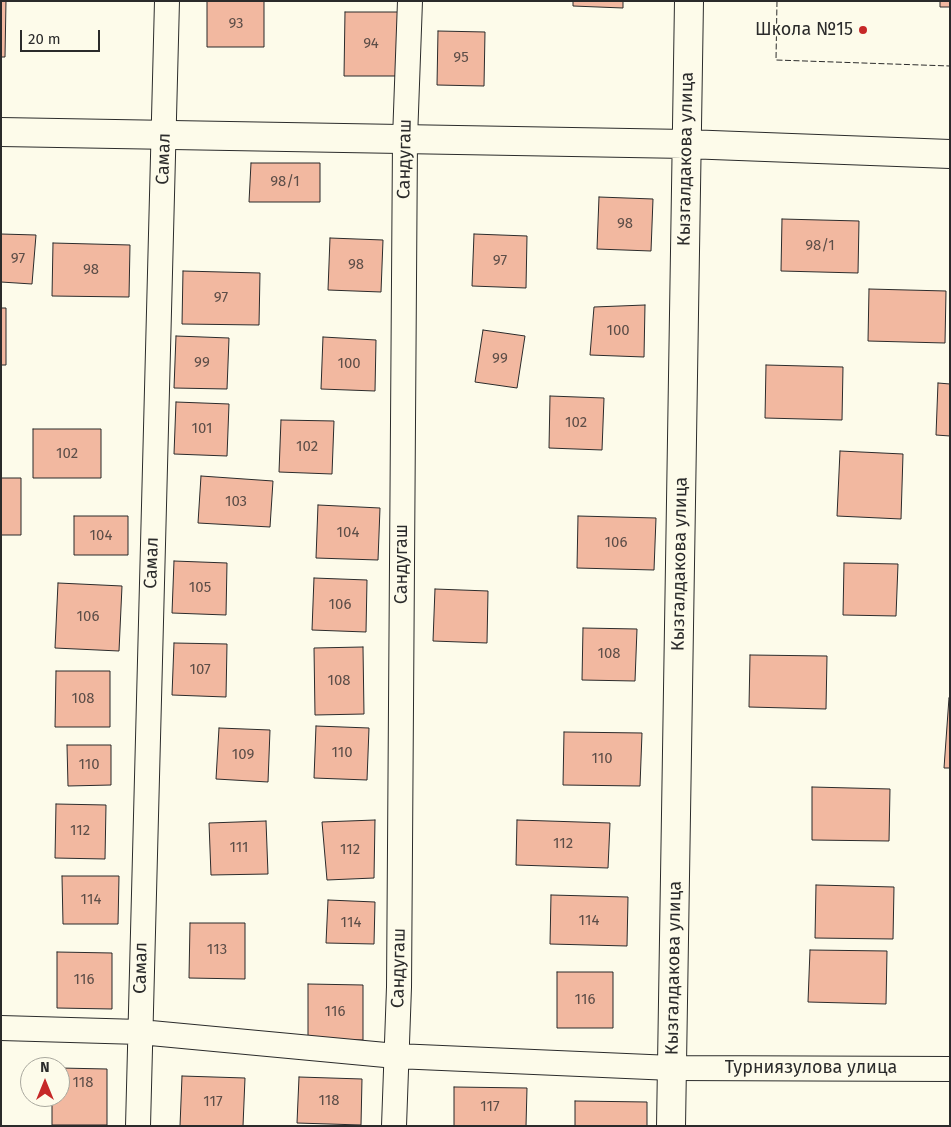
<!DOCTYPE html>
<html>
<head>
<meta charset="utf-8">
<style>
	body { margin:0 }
	#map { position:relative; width:951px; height:1127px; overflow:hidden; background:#fdfbea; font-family:"Fira Sans",sans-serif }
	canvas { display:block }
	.frame { position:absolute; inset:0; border:2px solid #2b2b2b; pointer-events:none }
	.north { position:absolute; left:20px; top:1057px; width:50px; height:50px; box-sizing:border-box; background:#fdfbea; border:1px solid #a9a89e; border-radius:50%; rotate:0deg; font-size:14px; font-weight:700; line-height:20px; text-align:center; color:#2b2b2b }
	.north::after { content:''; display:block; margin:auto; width:18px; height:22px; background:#c62828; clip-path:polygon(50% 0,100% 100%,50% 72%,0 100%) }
	.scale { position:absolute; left:20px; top:30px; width:80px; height:22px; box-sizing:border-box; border:2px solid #2b2b2b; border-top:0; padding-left:6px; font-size:15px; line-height:18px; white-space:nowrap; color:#2b2b2b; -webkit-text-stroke:4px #fdfbea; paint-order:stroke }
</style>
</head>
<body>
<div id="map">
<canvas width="951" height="1127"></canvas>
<div class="frame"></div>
<div class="north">N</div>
<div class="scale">20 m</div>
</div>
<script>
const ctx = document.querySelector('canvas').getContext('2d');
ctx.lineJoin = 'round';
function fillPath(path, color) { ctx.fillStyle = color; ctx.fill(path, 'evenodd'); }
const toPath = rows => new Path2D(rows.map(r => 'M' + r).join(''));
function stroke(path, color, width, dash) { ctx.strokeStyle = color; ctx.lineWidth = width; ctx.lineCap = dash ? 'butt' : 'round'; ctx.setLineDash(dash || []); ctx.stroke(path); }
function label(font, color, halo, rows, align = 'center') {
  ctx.font = font + ' "Fira Sans",sans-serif'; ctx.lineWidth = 4; ctx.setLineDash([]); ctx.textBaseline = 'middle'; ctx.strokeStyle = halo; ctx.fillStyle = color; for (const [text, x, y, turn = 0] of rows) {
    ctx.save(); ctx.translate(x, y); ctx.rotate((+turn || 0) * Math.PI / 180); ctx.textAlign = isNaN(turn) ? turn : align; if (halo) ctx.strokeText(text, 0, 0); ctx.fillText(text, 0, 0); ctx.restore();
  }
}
const building = toPath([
	[1,1,6,1,5,57,1,57,1,1],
	[207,1,264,1,264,47,207,47,207,1],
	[573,1,623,1,623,8,573,6,573,1],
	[940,1,950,1,950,7,940,7,940,1],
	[345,12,398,12,398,76,344,76,345,12],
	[438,31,485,32,484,86,437,85,438,31],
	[251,163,320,163,320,202,249,202,251,163],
	[599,197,653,199,651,251,597,249,599,197],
	[782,219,859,221,858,273,781,271,782,219],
	[1,234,36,235,32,284,1,282,1,234],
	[474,234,527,236,526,288,472,286,474,234],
	[330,238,383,240,381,292,328,290,330,238],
	[53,243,130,245,129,297,52,296,53,243],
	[183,271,260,273,259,325,182,324,183,271],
	[869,289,946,291,945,343,868,341,869,289],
	[645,305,644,357,590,355,594,307,645,305],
	[1,308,6,308,6,365,1,365,1,308],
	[483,330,525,336,517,388,475,382,483,330],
	[176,336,229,338,227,389,174,388,176,336],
	[323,337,376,340,375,391,321,389,323,337],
	[766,365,843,367,842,420,765,418,766,365],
	[938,383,950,384,950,436,936,435,938,383],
	[550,396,604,398,602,450,549,448,550,396],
	[176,402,229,404,227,456,174,454,176,402],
	[281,420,334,421,332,474,279,472,281,420],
	[33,429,101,429,101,478,33,478,33,429],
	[840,451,903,454,901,519,837,516,840,451],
	[201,476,273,481,270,527,198,523,201,476],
	[1,478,21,478,21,535,1,535,1,478],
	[318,505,380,508,378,560,316,558,318,505],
	[74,516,128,516,128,555,74,555,74,516],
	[578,516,656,518,654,570,577,568,578,516],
	[174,561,227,563,226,615,172,613,174,561],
	[844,563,898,564,896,616,843,615,844,563],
	[314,578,367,580,366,632,312,630,314,578],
	[58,583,122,586,119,651,55,648,58,583],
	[435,589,488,591,487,643,433,641,435,589],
	[583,628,637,629,635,681,582,680,583,628],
	[174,643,227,644,226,697,172,695,174,643],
	[363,647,364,714,315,715,314,648,363,647],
	[750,655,827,656,826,709,749,707,750,655],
	[56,671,110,671,110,727,55,727,56,671],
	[949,698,950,698,950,768,944,768,949,698],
	[316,726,369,728,367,780,314,778,316,726],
	[219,728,270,730,268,782,216,779,219,728],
	[564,732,642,733,640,786,563,785,564,732],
	[67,745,111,745,111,785,68,786,67,745],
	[812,787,890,789,889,841,812,840,812,787],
	[56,804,106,805,105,859,55,858,56,804],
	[375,820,374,878,327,880,322,822,375,820],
	[517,820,610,823,608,868,516,865,517,820],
	[266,821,268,874,211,875,209,823,266,821],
	[62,876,119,876,118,924,63,924,62,876],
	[816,885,894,887,893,939,815,938,816,885],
	[551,895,628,897,627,946,550,944,551,895],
	[328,900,375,902,374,944,326,943,328,900],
	[190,923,245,923,245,979,189,978,190,923],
	[810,950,887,951,886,1004,808,1002,810,950],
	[57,952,112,953,112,1009,57,1008,57,952],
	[557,972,613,972,613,1028,557,1028,557,972],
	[308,984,363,985,363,1040,308,1040,308,984],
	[60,1068,107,1069,107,1125,52,1125,52,1097,60,1097,60,1068],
	[182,1076,245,1078,243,1126,180,1126,182,1076],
	[299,1077,362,1079,361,1125,297,1123,299,1077],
	[454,1087,527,1088,526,1126,454,1126,454,1087],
	[575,1101,647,1102,647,1126,575,1126,575,1101]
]);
fillPath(building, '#f2b8a0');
stroke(building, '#2b2b2b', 1);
const street = toPath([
	[1,1028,140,1032,396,1056,672,1068,950,1069],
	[138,1126,167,1],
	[394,1126,399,987,405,139,410,1]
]);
const secondary = toPath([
	[1,132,686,144,950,154],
	[671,1126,689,1]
]);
stroke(street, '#2b2b2b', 26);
stroke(secondary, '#2b2b2b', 30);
stroke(street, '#fdfbea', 24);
stroke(secondary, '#fdfbea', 28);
stroke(toPath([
	[777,1,776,60,950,66]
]), '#2b2b2b', 1, [6, 2.5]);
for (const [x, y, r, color] of [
	[863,30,5,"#c62828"]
]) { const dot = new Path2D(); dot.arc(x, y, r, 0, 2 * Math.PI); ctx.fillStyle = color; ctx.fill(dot); stroke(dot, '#fdfbea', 2); }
label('15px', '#5d4e48', null, [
	["93",236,24],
	["94",371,44],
	["95",461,58],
	["98/1",285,182],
	["98",625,224],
	["98/1",820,246],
	["97",18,259],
	["97",500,261],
	["98",356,265],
	["98",91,270],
	["97",221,298],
	["100",618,331],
	["99",500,359],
	["99",202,363],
	["100",349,364],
	["102",576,423],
	["101",202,429],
	["102",307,447],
	["102",67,454],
	["103",236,502],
	["104",348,533],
	["104",101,536],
	["106",616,543],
	["105",200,588],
	["106",340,605],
	["106",88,617],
	["108",609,654],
	["107",200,670],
	["108",339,681],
	["108",83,699],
	["110",342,753],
	["109",243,755],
	["110",602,759],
	["110",89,765],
	["112",80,831],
	["112",563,844],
	["111",239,848],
	["112",350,850],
	["114",91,900],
	["114",589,921],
	["114",351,923],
	["113",217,950],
	["116",84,980],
	["116",585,1000],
	["116",335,1012],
	["118",83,1083],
	["118",329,1101],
	["117",213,1102],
	["117",490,1107]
]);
label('18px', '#2b2b2b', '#fdfbea', [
	["Школа №15",853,30]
], 'right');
label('18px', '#2b2b2b', '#fdfbea', [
	["Самал",164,159,-88],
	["Сандугаш",405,159,-89],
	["Кызгалдакова улица",686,159,-89],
	["Самал",152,563,-88],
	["Сандугаш",402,564,-90],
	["Кызгалдакова улица",680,564,-89],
	["Самал",141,968,-89],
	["Сандугаш",399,968,-89],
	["Кызгалдакова улица",674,968,-89],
	["Турниязулова улица",811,1068]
]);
</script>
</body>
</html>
